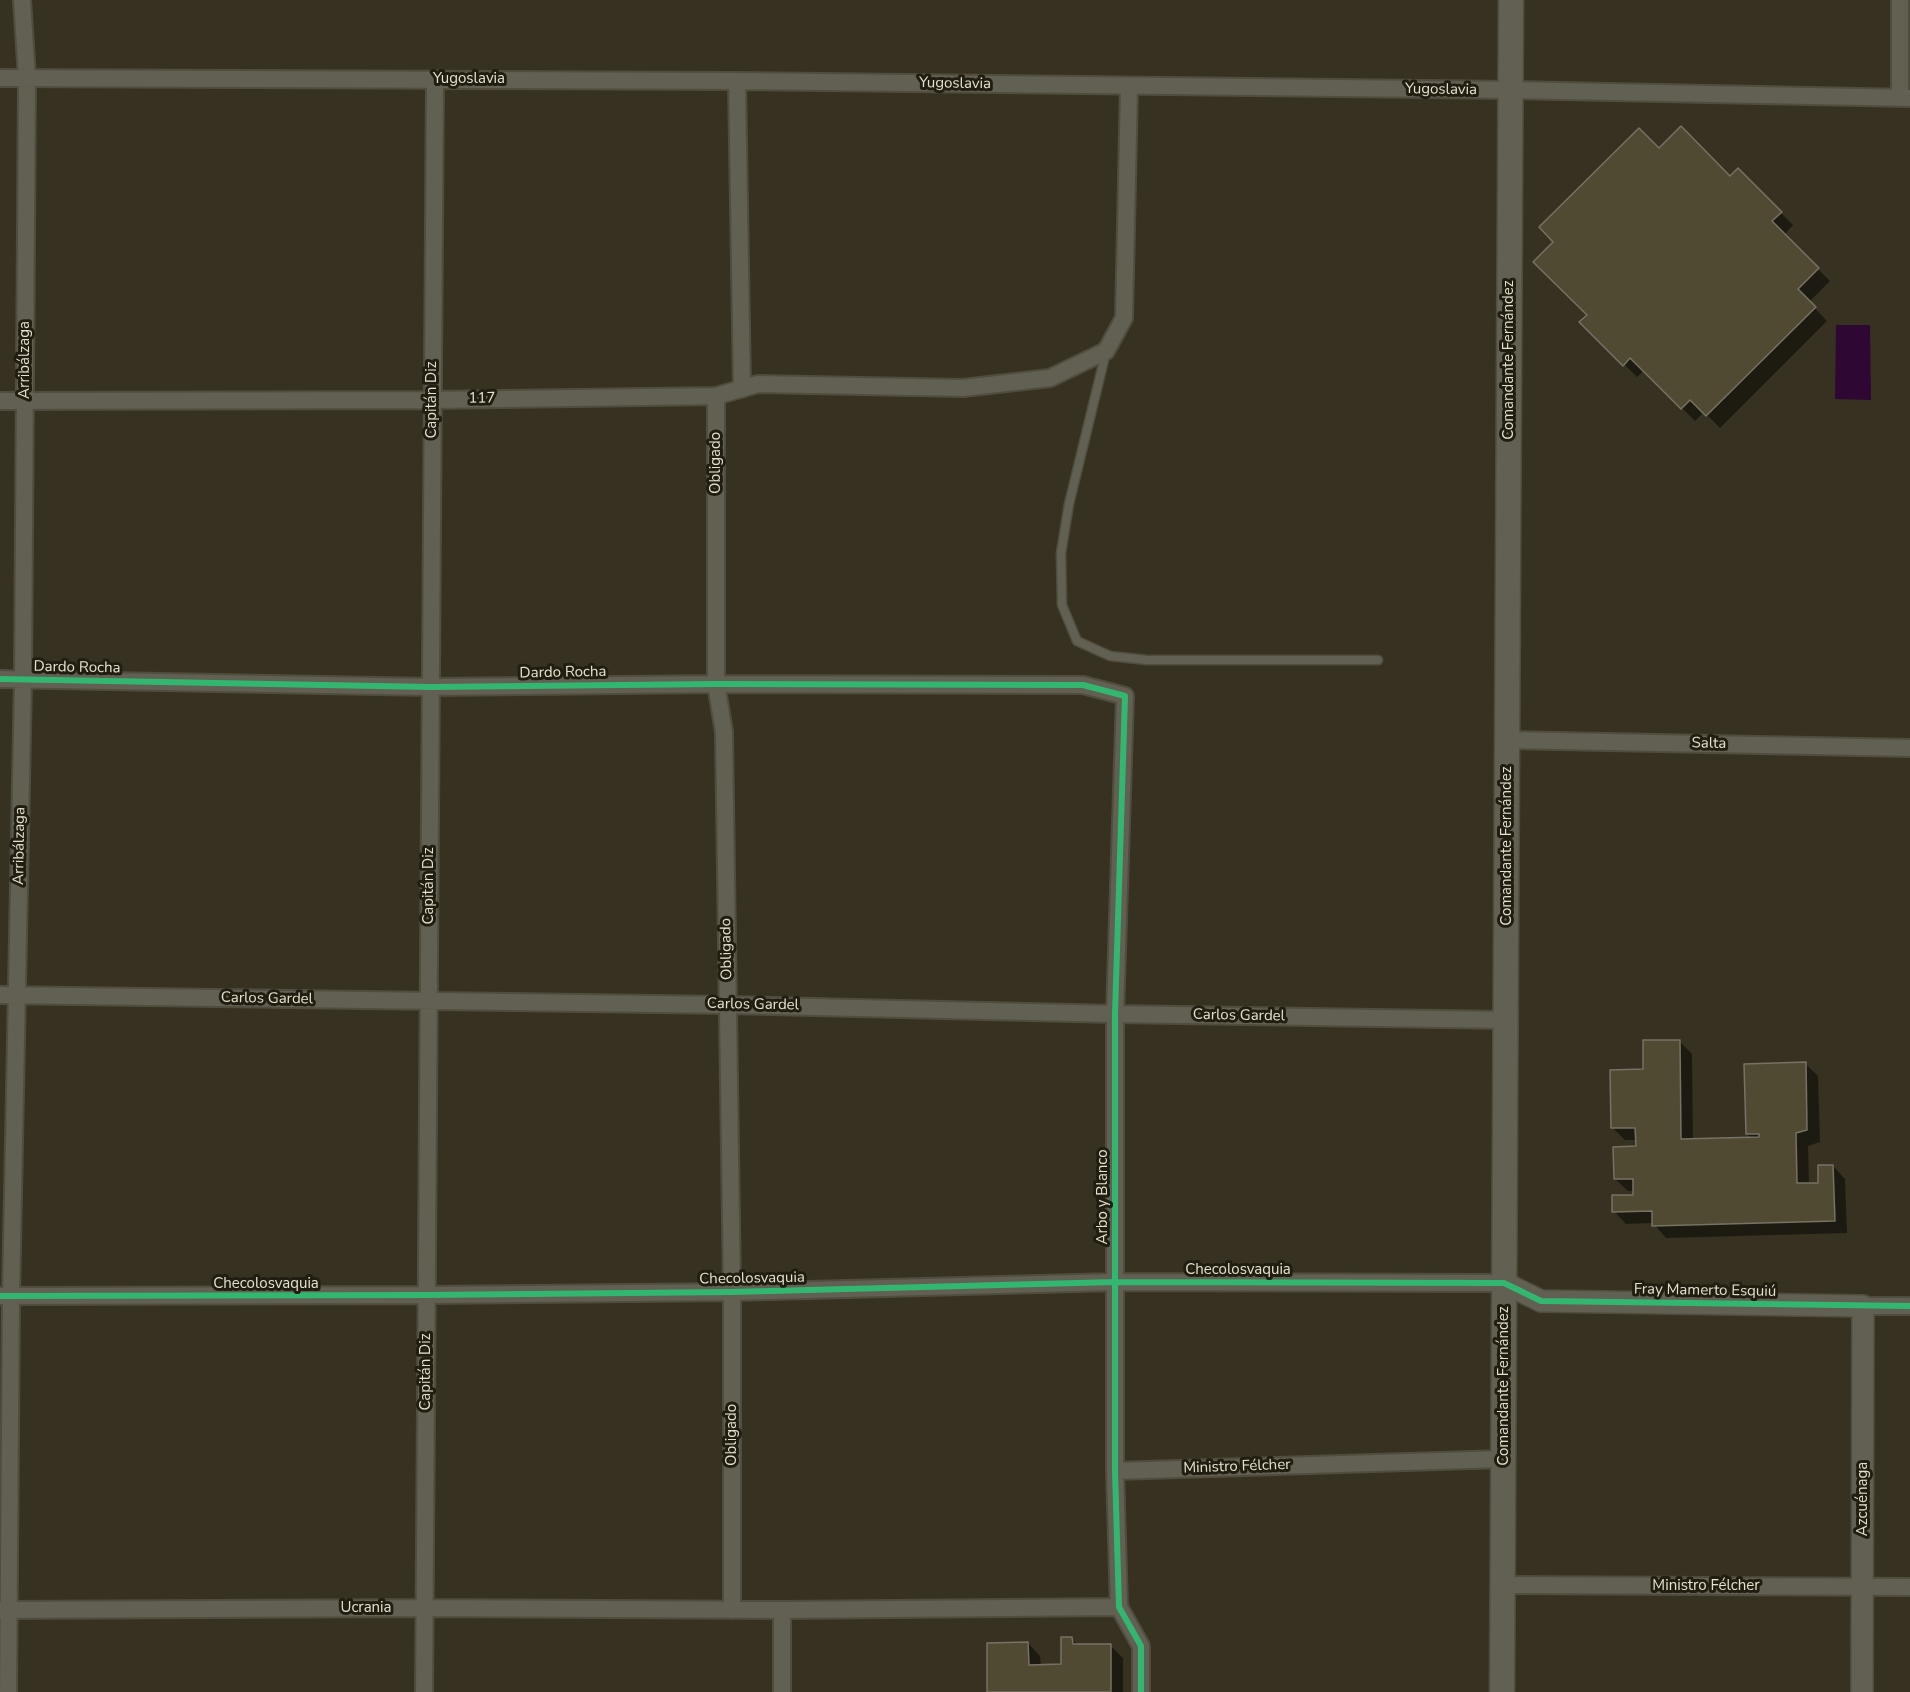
<!DOCTYPE html>
<html>
<head>
<meta charset="utf-8">
<style>
	body { margin:0 }
	canvas { display:block; background:#363120 }
</style>
</head>
<body>
<canvas width="1910" height="1692"></canvas>
<script>
const ctx = document.querySelector('canvas').getContext('2d');
ctx.lineJoin = 'round';
function fillPath(path, color) { ctx.fillStyle = color; ctx.fill(path, 'evenodd'); }
const toPath = rows => new Path2D(rows.map(r => 'M' + r).join(''));
function stroke(path, color, width, dash) { ctx.strokeStyle = color; ctx.lineWidth = width; ctx.lineCap = dash ? 'butt' : 'round'; ctx.setLineDash(dash || []); ctx.stroke(path); }
function label(font, color, halo, rows, align = 'center') {
  ctx.font = font + ' "Nunito Sans",sans-serif'; ctx.lineWidth = 6; ctx.setLineDash([]); ctx.textBaseline = 'middle'; ctx.strokeStyle = halo; ctx.fillStyle = color; for (const [text, x, y, turn = 0] of rows) {
    ctx.save(); ctx.translate(x, y); ctx.rotate((+turn || 0) * Math.PI / 180); ctx.textAlign = isNaN(turn) ? turn : align; if (halo) ctx.strokeText(text, 0, 0); ctx.fillText(text, 0, 0); ctx.restore();
  }
}
fillPath(toPath([
	[1836,325,1870,325,1871,400,1835,399]
]), '#2f0733');
fillPath(toPath([
	[1659,150,1730,178,1738,170,1793,225,1784,235,1830,281,1809,302,1827,321,1720,428,1704,412,1695,421,1644,370,1637,377,1582,322,1589,315],
	[1679,1041,1692,1054,1693,1140,1752,1139,1747,1134,1806,1064,1818,1076,1820,1142,1808,1146,1809,1185,1820,1184,1833,1166,1845,1179,1847,1233,1666,1238,1653,1223,1626,1224,1614,1211,1635,1196,1635,1191,1628,1191,1615,1179,1637,1148,1637,1140,1625,1140,1613,1128,1645,1071],
	[1072,1639,1079,1646,1110,1645,1123,1658,1123,1692,989,1692,1028,1643,1040,1656,1041,1666,1063,1666]
]), '#0007');
const building = toPath([
	[1681,126,1730,176,1738,168,1782,212,1772,221,1819,268,1798,289,1816,307,1706,416,1690,400,1681,409,1630,358,1623,366,1579,322,1587,315,1533,262,1553,242,1539,227,1639,128,1659,148,1681,126],
	[1643,1040,1680,1040,1681,1139,1759,1137,1759,1134,1746,1134,1744,1064,1806,1062,1807,1130,1796,1133,1797,1183,1818,1183,1818,1165,1833,1165,1835,1221,1652,1226,1652,1211,1612,1212,1612,1195,1633,1195,1633,1179,1614,1179,1613,1147,1636,1146,1635,1128,1611,1128,1610,1070,1643,1069,1643,1040],
	[1061,1637,1072,1637,1073,1644,1111,1644,1111,1692,987,1692,987,1643,1028,1642,1029,1665,1061,1664,1061,1637]
]);
fillPath(building, '#504a32');
stroke(building, '#767264', 1.5);
const service = toPath([
	[1106,352,1069,504,1061,553,1062,605,1077,641,1110,656,1147,660,1378,660]
]);
const minor = toPath([
	[1900,0,1900,98],
	[0,78,737,81,1511,90,1910,98],
	[737,81,742,389],
	[716,396,716,684,724,732,732,1292,732,1610],
	[0,401,432,400,716,396,758,384,963,388,1050,378,1106,351,1124,318,1129,86],
	[0,679,431,687,716,684,1083,685,1125,696,1115,1014,1115,1471,1119,1607,1141,1646,1141,1692],
	[1507,740,1910,748],
	[0,995,728,1005,1115,1014,1506,1020],
	[0,1296,426,1295,732,1292,1115,1282,1504,1283],
	[1863,1306,1910,1306],
	[1115,1471,1503,1459],
	[1503,1585,1910,1587],
	[0,1610,425,1608,782,1610,1119,1607],
	[8,1692,11,1296,23,679,27,78,22,0],
	[424,1692,435,79],
	[782,1692,782,1610]
]);
const tertiary = toPath([
	[1504,1283,1541,1301,1863,1306,1862,1692]
]);
const secondary = toPath([
	[1502,1692,1511,0]
]);
stroke(service, '#504d3e', 11);
stroke(minor, '#504d3e', 20);
stroke(tertiary, '#504d3e', 24);
stroke(secondary, '#504d3e', 27);
stroke(service, '#625f53', 8);
stroke(minor, '#625f53', 16);
stroke(tertiary, '#625f53', 21);
stroke(secondary, '#625f53', 24);
stroke(toPath([
	[0,679,431,687,716,684,1083,685,1125,696,1115,1014,1115,1471,1119,1607,1141,1646,1141,1692],
	[0,1296,426,1295,732,1292,1115,1282,1504,1283,1541,1301,1910,1306]
]), '#33b770', 6);
label('15px', '#e4e1cf', '#211e11', [
	["Yugoslavia",469,79],
	["Yugoslavia",955,84,1],
	["Yugoslavia",1441,90,1],
	["Arribálzaga",25,360,-90],
	["Comandante Fernández",1509,360,-90],
	["117",482,399,-1],
	["Capitán Diz",432,400,-90],
	["Obligado",716,463,-90],
	["Dardo Rocha",77,668,1],
	["Dardo Rocha",563,673,-1],
	["Salta",1709,744,1],
	["Arribálzaga",20,846,-89],
	["Comandante Fernández",1507,846,-90],
	["Capitán Diz",429,886,-90],
	["Obligado",727,949,-91],
	["Carlos Gardel",267,999,1],
	["Carlos Gardel",753,1005,1],
	["Carlos Gardel",1239,1016,1],
	["Arbo y Blanco",1103,1197,-90],
	["Checolosvaquia",1238,1270],
	["Checolosvaquia",752,1279,-1],
	["Checolosvaquia",266,1284],
	["Fray Mamerto Esquiú",1705,1291,1],
	["Capitán Diz",426,1372,-90],
	["Comandante Fernández",1504,1386,-90],
	["Obligado",732,1435,-90],
	["Ministro Félcher",1237,1467,-2],
	["Azcuénaga",1863,1499,-90],
	["Ministro Félcher",1706,1586],
	["Ucrania",366,1608]
]);
</script>
</body>
</html>
